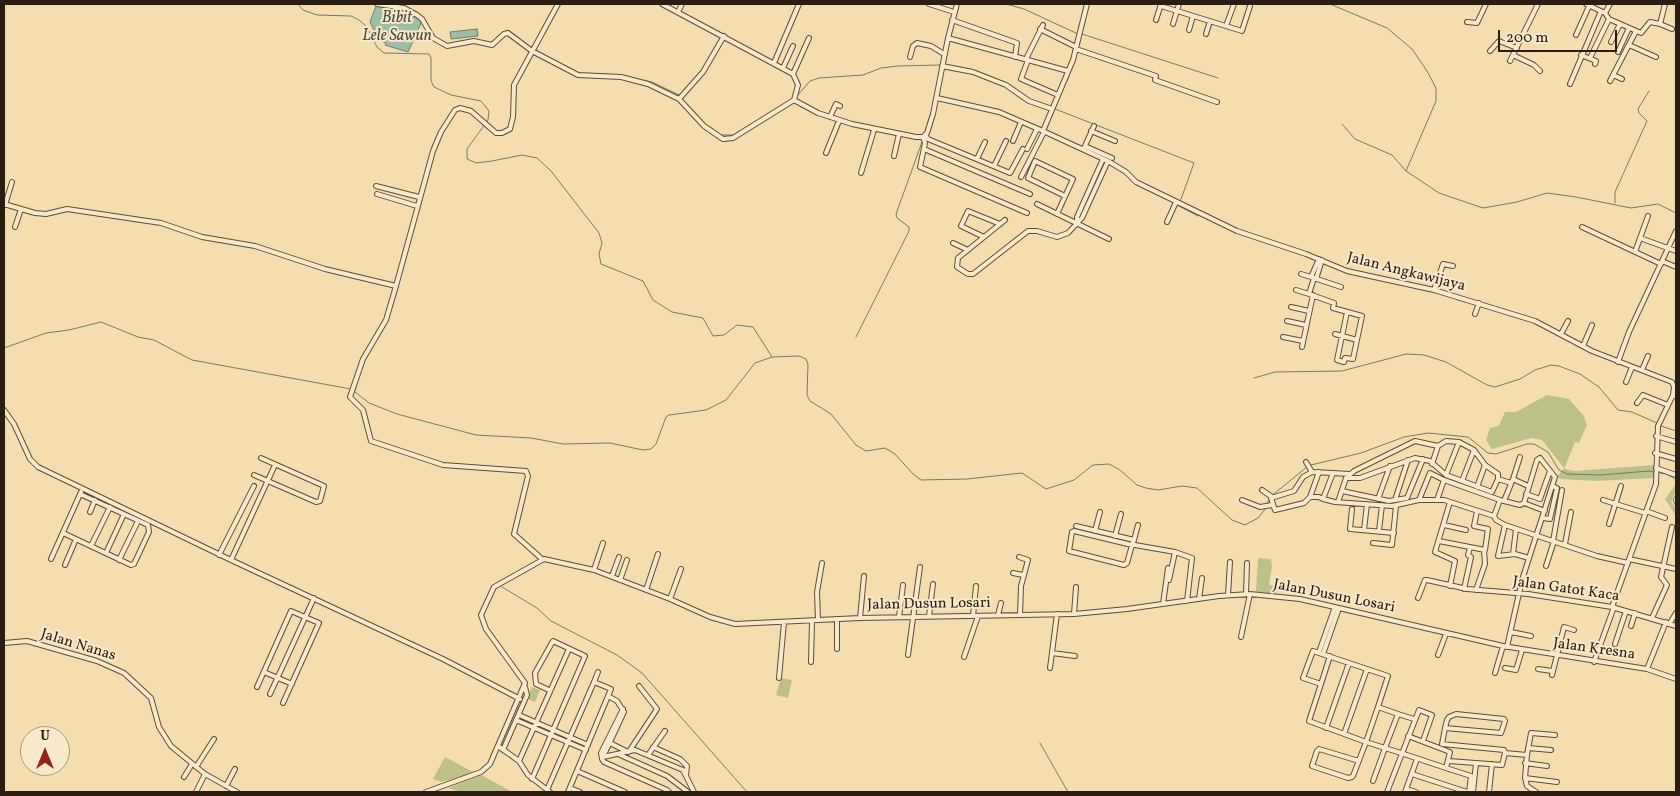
<!DOCTYPE html>
<html>
<head>
<meta charset="utf-8">
<style>
	body { margin:0 }
	#map { position:relative; width:1680px; height:796px; overflow:hidden; background:#f5ddaf; font-family:Vollkorn,serif }
	canvas { display:block }
	.frame { position:absolute; inset:0; border:5px solid #2a1d11; pointer-events:none }
	.north { position:absolute; left:20px; top:726px; width:50px; height:50px; box-sizing:border-box; background:#f8e9cb; border:1px solid #a69781; border-radius:50%; rotate:0deg; font-size:14px; font-weight:700; line-height:20px; text-align:center; color:#2a1d11 }
	.north::after { content:''; display:block; margin:auto; width:18px; height:22px; background:#8f2418; clip-path:polygon(50% 0,100% 100%,50% 72%,0 100%) }
	.scale { position:absolute; left:1498px; top:30px; width:119px; height:22px; box-sizing:border-box; border:2px solid #2a1d11; border-top:0; padding-left:6px; font-size:15px; line-height:18px; white-space:nowrap; color:#2a1d11; -webkit-text-stroke:4px #f8e9cb; paint-order:stroke }
</style>
</head>
<body>
<div id="map">
<canvas width="1680" height="796"></canvas>
<div class="frame"></div>
<div class="north">U</div>
<div class="scale">200 m</div>
</div>
<script>
const ctx = document.querySelector('canvas').getContext('2d');
ctx.lineJoin = 'round';
function fillPath(path, color) { ctx.fillStyle = color; ctx.fill(path, 'evenodd'); }
const toPath = rows => new Path2D(rows.map(r => 'M' + r).join(''));
function stroke(path, color, width, dash) { ctx.strokeStyle = color; ctx.lineWidth = width; ctx.lineCap = dash ? 'butt' : 'round'; ctx.setLineDash(dash || []); ctx.stroke(path); }
function label(font, color, halo, rows, align = 'center') {
  ctx.font = font + ' Vollkorn,serif'; ctx.lineWidth = 4; ctx.setLineDash([]); ctx.textBaseline = 'middle'; ctx.strokeStyle = halo; ctx.fillStyle = color; for (const [text, x, y, turn = 0] of rows) {
    ctx.save(); ctx.translate(x, y); ctx.rotate((+turn || 0) * Math.PI / 180); ctx.textAlign = isNaN(turn) ? turn : align; if (halo) ctx.strokeText(text, 0, 0); ctx.fillText(text, 0, 0); ctx.restore();
  }
}
fillPath(toPath([
	[1547,395,1569,399,1584,416,1587,425,1579,443,1575,442,1564,469,1575,471,1654,465,1654,478,1596,481,1561,479,1557,477,1564,468,1542,440,1531,438,1492,449,1486,440,1490,428,1499,426,1505,412,1516,412],
	[1676,484,1676,491,1671,502,1676,509,1676,516,1665,499],
	[1258,558,1271,559,1272,566,1269,585,1277,586,1276,594,1256,592],
	[781,678,792,680,788,698,776,695],
	[532,687,540,690,535,702,527,699],
	[445,757,475,773,441,782,433,779],
	[481,775,509,790,508,792,461,792,448,788]
]), '#bec089');
const water = toPath([
	[376,6,402,9,422,21,408,52,385,45,386,43,379,40,370,22,376,6],
	[477,29,478,36,451,39,450,32,477,29]
]);
fillPath(water, '#9dbda6');
stroke(water, '#6f7d6a', 1);
stroke(toPath([
	[298,4,303,10,317,15,351,16,359,20,367,27,377,47,384,53,429,54,431,58,431,81,434,87,451,95,481,101,489,111,488,120,467,149,467,159,476,163,492,161,522,155,537,158,551,171,599,233,602,243,599,254,601,264,643,281,653,300,672,312,703,318,713,336,724,335,737,325,753,327,772,357],
	[1006,4,1024,9,1078,34],
	[1330,4,1387,28,1412,49,1427,71,1436,88,1436,101,1406,171,1439,193,1483,208,1517,202,1547,193,1576,197,1631,208,1658,204,1676,213],
	[421,16,426,23],
	[504,32,508,30,515,36],
	[1082,34,1218,78],
	[457,42,468,40],
	[530,47,548,57],
	[574,71,584,74],
	[603,74,617,75],
	[623,76,652,82,679,95],
	[797,96,810,81,819,78,863,75,881,68,898,66,940,65],
	[682,99,699,117],
	[1055,109,1194,163,1180,202],
	[1342,124,1355,139,1392,155,1406,171],
	[721,135,733,135,777,109],
	[1615,203,1615,192,1647,121,1639,113,1638,109,1649,91],
	[1179,206,1198,216],
	[856,337,909,231,909,227,897,218,896,214,922,142],
	[4,348,46,333,69,330,101,322,138,337,154,340,192,360,351,389],
	[1254,378,1275,372,1342,371,1406,354,1424,355,1446,362,1487,385,1495,387,1520,379,1535,370,1551,365,1559,366,1580,374,1599,387,1618,410,1632,412,1657,423],
	[354,391,369,403,397,414,476,435,531,438,563,444,610,443,643,450,651,449,656,444,666,417,669,415,706,410,726,400,755,363,772,357,799,356,806,359,808,364,807,395,810,401,831,414,856,445,866,451,885,448,895,454,913,474,921,480,967,479,1022,473,1046,489,1074,480,1093,465,1109,464,1120,470,1137,485,1146,488,1158,490,1182,486,1197,488,1232,520,1245,525,1258,518,1266,508],
	[1661,426,1676,431],
	[1311,465,1361,453,1404,437,1428,433,1468,437,1488,453,1496,454,1527,444,1534,444,1548,452,1559,470,1567,474,1600,475,1649,471,1666,474,1676,479],
	[1676,495,1673,500,1676,507],
	[1267,504,1270,497,1307,467],
	[502,587,537,608,551,621,617,655,642,673,747,792],
	[1040,743,1068,792]
]), '#6f7d6a', 1);
const street = toPath([
	[377,4,404,8,417,15,422,19,433,38,447,46,474,41,492,45,504,34,508,33,532,51,578,75,621,77,648,84,679,99,704,126,723,139,733,138,794,100,818,113,852,124,916,137,923,137,927,133,933,114,948,38,957,4],
	[662,4,793,74,798,85,794,100],
	[929,4,954,12],
	[1586,4,1605,13,1609,19,1641,33,1650,22,1660,24,1665,4],
	[1161,6,1242,31,1250,6],
	[678,12,682,4],
	[1605,13,1610,4],
	[952,20,1017,43,1015,57],
	[1156,20,1161,4],
	[1467,22,1477,23,1486,4],
	[1173,24,1179,4],
	[1660,24,1672,29],
	[1226,26,1234,4],
	[1040,29,1076,47],
	[1189,30,1193,16],
	[1206,34,1210,21],
	[1576,35,1590,4],
	[948,38,1068,71],
	[1611,42,1620,24],
	[1629,45,1656,57],
	[1076,49,1156,76,1155,80,1217,102],
	[1490,51,1499,41,1517,48],
	[1618,52,1629,28],
	[1513,55,1534,65,1540,71],
	[1581,55,1596,61,1595,64],
	[910,57,913,46,917,43,931,46,944,54],
	[1590,58,1609,19],
	[1026,59,1043,25],
	[1028,60,1021,79,1058,95],
	[1510,61,1538,4],
	[774,63,799,4],
	[942,66,973,72,1006,85,1029,101,1052,109],
	[783,68,793,46],
	[793,74,809,38],
	[1613,75,1622,79],
	[1610,81,1636,31],
	[1570,84,1601,11],
	[937,98,999,112,1043,131,1108,161,1126,172,1136,182,1237,231,1306,254,1347,271,1434,290,1535,321,1592,351,1672,382,1674,387,1673,395,1676,396],
	[679,99,703,72,724,36],
	[830,117,836,104,840,106],
	[1043,131,1073,60,1087,4],
	[1091,131,1115,141],
	[925,135,928,139,1010,173,1023,149],
	[923,137,925,143,920,167,1027,213],
	[1013,141,1021,122],
	[1085,146,1112,158],
	[1084,148,1094,126],
	[924,149,1030,194],
	[1027,149,1037,129],
	[826,153,839,121],
	[894,156,899,134],
	[977,159,985,142],
	[994,166,1006,141],
	[861,173,874,130],
	[1021,177,1044,132],
	[376,186,419,197],
	[377,194,417,206],
	[4,204,35,213,46,214,67,209,161,223,202,237,255,246,325,269,396,286,433,151,441,132,455,110,460,108,471,111,496,133,502,133,510,129,513,117,514,85,558,4],
	[1037,204,1109,239],
	[5,205,12,182],
	[1057,214,1073,179,1035,161,1028,178,1065,196],
	[1005,220,958,258,957,267,968,274,973,274,1028,231,1037,231,1057,237,1068,233,1082,218,1108,161],
	[1167,222,1176,202],
	[1077,223,1077,217,1103,159],
	[15,227,21,209],
	[1582,227,1661,264],
	[984,237,961,226,968,211,1000,224],
	[1640,238,1676,251],
	[953,243,968,250],
	[1635,252,1648,216],
	[1319,259,1311,277,1341,287],
	[1662,261,1676,267],
	[1301,274,1311,277],
	[1316,279,1322,260],
	[396,286,386,320,363,359,350,397,363,410,371,441,443,465,526,471,528,476,514,534,542,559],
	[1296,290,1309,294,1314,278],
	[1434,290,1443,264,1453,266],
	[1309,294,1334,303,1333,308,1362,316,1353,359,1345,358,1344,362,1337,360,1347,312],
	[1291,307,1309,311],
	[1475,314,1479,303],
	[1287,321,1306,325],
	[1335,334,1357,340],
	[1561,334,1568,321],
	[1283,337,1303,341],
	[1583,346,1592,325],
	[1302,347,1313,295],
	[1618,362,1629,332,1676,231],
	[1642,370,1648,356],
	[1626,382,1632,367],
	[1637,403,1643,395,1668,405],
	[4,410,14,424,30,459,38,467,231,560,443,659,520,699],
	[1656,436,1676,442],
	[1655,453,1676,459],
	[1306,462,1312,472],
	[1432,464,1438,446,1446,441,1459,442,1474,450,1485,465,1498,474,1498,479],
	[1656,468,1676,475],
	[1333,473,1349,474],
	[254,475,316,502,320,501,324,486,261,458],
	[1446,475,1459,442],
	[1346,478,1360,478,1415,458,1430,461,1446,475,1492,492,1498,479,1511,483],
	[1513,479,1520,457],
	[1462,481,1474,450],
	[1477,487,1485,465],
	[1262,490,1272,497],
	[1342,491,1389,501,1407,498,1423,459],
	[1526,494,1540,499,1550,471],
	[1310,497,1319,472],
	[1323,499,1333,473,1312,472,1303,477,1294,491,1271,498,1275,510,1304,503,1310,497,1319,497,1323,499,1335,502,1392,506,1419,500,1444,500,1494,516,1496,520,1505,525,1597,556,1628,563],
	[1378,499,1390,466],
	[1242,500,1260,507,1272,505],
	[1395,500,1408,460],
	[1419,500,1430,473,1444,480,1500,500,1520,505,1524,503,1545,511],
	[1437,500,1444,480],
	[1603,500,1645,513],
	[1504,501,1513,479,1528,486],
	[1338,502,1346,478,1354,471,1415,441,1438,446],
	[1352,509,1350,529,1394,533],
	[1646,511,1665,518],
	[90,512,95,500],
	[1494,516,1500,500],
	[1543,518,1550,519,1557,488,1552,486],
	[1609,524,1621,486],
	[1444,525,1466,530],
	[1505,525,1498,556,1515,554,1529,558],
	[1076,526,1134,540,1132,545,1127,563,1124,565,1069,551,1072,532,1074,531,1132,545,1135,545,1175,552],
	[1364,530,1367,504],
	[1095,531,1100,512],
	[1379,531,1382,505],
	[63,533,131,565,134,564,149,532,148,525,80,494],
	[1115,536,1121,514],
	[1134,540,1138,525],
	[1439,541,1485,550,1488,529,1474,526,1477,511],
	[1553,541,1562,490],
	[1373,543,1392,545,1396,506],
	[1565,544,1571,512],
	[91,546,110,507],
	[106,553,124,514],
	[1513,554,1516,529],
	[219,555,254,486],
	[1019,557,1028,560,1021,586,1020,615],
	[51,559,81,492],
	[1629,559,1676,569],
	[119,560,138,521],
	[231,560,275,465],
	[65,565,76,539],
	[1546,566,1554,541],
	[594,570,603,543],
	[1013,573,1023,575],
	[612,576,619,557],
	[620,580,627,560],
	[1169,580,1175,552,1192,558,1187,601],
	[1450,586,1455,561,1435,552,1450,502],
	[1464,589,1471,557,1468,555,1470,547],
	[646,590,658,554],
	[1476,590,1485,564,1484,550],
	[1246,594,1247,563],
	[1228,595,1230,562],
	[1418,598,1425,580,1427,580,1467,589,1528,594,1612,607,1676,626],
	[670,599,681,569],
	[1199,599,1202,578],
	[1163,604,1168,568],
	[1612,607,1656,484,1658,426,1673,395],
	[1074,614,1076,587],
	[998,615,1001,603],
	[929,616,933,584],
	[973,616,976,586],
	[899,617,903,585],
	[860,618,864,576],
	[1652,618,1667,585,1661,577,1672,527],
	[818,620,817,592,822,563],
	[1670,623,1676,613],
	[1631,626,1635,613],
	[1511,632,1531,636],
	[1241,637,1250,594],
	[4,643,27,641,97,661,124,673,151,698,159,727,171,746,205,774,237,792],
	[1615,644,1626,611],
	[1507,647,1522,580,1555,477,1540,458,1537,460,1524,503],
	[837,649,837,619],
	[1319,652,1335,607],
	[1052,653,1075,656],
	[1323,654,1339,608],
	[908,655,920,567],
	[1438,655,1446,634],
	[964,657,978,616],
	[811,662,812,621],
	[1594,662,1614,607],
	[1050,668,1057,614],
	[1505,668,1516,670,1522,650],
	[1538,669,1552,671],
	[1647,669,1666,622],
	[264,672,292,684],
	[1495,673,1503,646],
	[1552,675,1564,627,1574,630],
	[779,678,784,622],
	[594,682,598,672],
	[1321,684,1330,656],
	[257,687,291,611,319,623,283,703],
	[270,694,314,598],
	[623,709,601,753,602,759,604,762,667,790,669,792],
	[1398,714,1414,719],
	[519,715,588,745],
	[516,720,586,750],
	[1326,728,1349,663],
	[1445,728,1501,733,1505,721,1504,719,1456,714,1449,717,1447,720,1445,728,1442,744,1504,750,1505,753,1502,765,1449,761],
	[1344,734,1367,669],
	[1408,736,1450,752,1446,768],
	[610,743,628,752],
	[498,746,519,761,528,775,550,792],
	[653,747,680,759,687,766,686,775],
	[1528,748,1551,750],
	[503,750,527,695,525,687],
	[630,750,657,709,639,686],
	[1505,753,1527,755,1531,733,1555,735],
	[618,754,667,776,688,792],
	[648,755,665,731],
	[1527,755,1525,778,1527,786,1536,792],
	[603,757,635,750,683,770,694,792],
	[603,757,624,712,617,701,608,696],
	[519,761,569,649],
	[1359,761,1319,749,1317,751,1312,766,1348,778,1352,777,1353,776,1366,742,1378,707],
	[1525,763,1547,766],
	[196,767,214,739],
	[577,771,625,792],
	[1412,774,1467,792],
	[184,777,192,764],
	[1525,778,1557,782],
	[532,779,585,656,553,641,535,673,536,684,549,690],
	[1373,781,1385,748,1398,714,1378,707,1388,676,1313,651,1303,678,1321,684,1309,721,1366,742,1385,748,1401,753,1446,768,1471,776,1469,792],
	[226,786,235,769],
	[570,788,580,792],
	[1406,789,1416,792],
	[547,790,594,682,611,689,568,792],
	[196,792,205,774],
	[426,792,481,772,490,764,525,683,486,629,481,615,494,587,544,559,594,570,670,599,710,617,735,624,860,618,1074,614,1127,609,1219,596,1250,594,1300,599,1503,646,1647,669,1676,679],
	[1387,792,1419,710,1432,715,1423,741],
	[1405,792,1417,759],
	[1473,792,1476,763],
	[1489,792,1492,764]
]);
stroke(street, '#5d4d38', 6);
stroke(street, '#f8e9cb', 4);
label('15px', '#2a1d11', '#f8e9cb', [
	["Jalan Angkawijaya",1406,273,14],
	["Jalan Gatot Kaca",1566,590,8],
	["Jalan Dusun Losari",1334,597,11],
	["Jalan Dusun Losari",929,605,-1],
	["Jalan Nanas",78,646,17],
	["Jalan Kresna",1594,650,8]
]);
label('italic 16px', '#4c4d3e', '#f8e9cb', [
	["Bibit",397,19],
	["Lele Sawun",397,37]
]);
</script>
</body>
</html>
